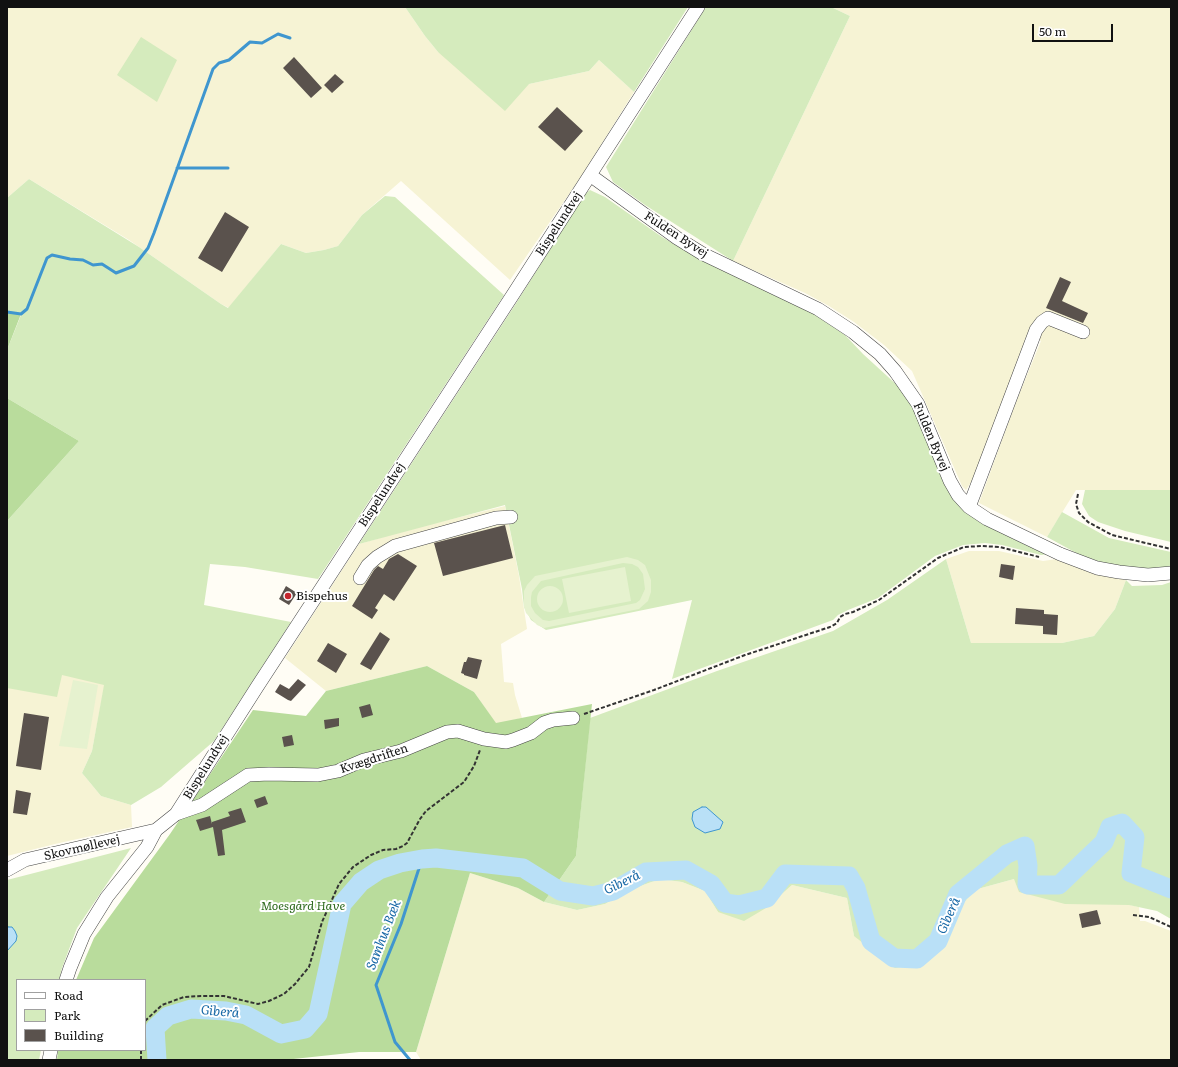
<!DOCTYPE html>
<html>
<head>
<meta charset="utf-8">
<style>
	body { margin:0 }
	#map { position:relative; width:1178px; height:1067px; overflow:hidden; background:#fffdf5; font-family:Literata,serif }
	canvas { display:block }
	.frame { position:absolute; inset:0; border:8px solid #111; pointer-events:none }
	.legend { position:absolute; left:16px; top:979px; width:130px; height:72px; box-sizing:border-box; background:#fff; border:1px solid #a0a0a0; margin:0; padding:5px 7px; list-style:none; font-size:12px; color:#111 }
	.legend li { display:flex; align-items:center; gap:8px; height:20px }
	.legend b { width:20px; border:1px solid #a0a0a0 }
	.scale { position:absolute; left:1032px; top:24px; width:81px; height:18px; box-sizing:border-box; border:2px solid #111; border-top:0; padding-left:5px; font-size:12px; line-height:14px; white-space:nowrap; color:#111; -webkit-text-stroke:3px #fff; paint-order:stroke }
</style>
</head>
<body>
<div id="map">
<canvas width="1178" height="1067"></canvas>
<div class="frame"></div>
<ul class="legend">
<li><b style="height:5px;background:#fff"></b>Road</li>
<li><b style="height:11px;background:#d5ebbd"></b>Park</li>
<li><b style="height:11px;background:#5a524d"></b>Building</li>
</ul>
<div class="scale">50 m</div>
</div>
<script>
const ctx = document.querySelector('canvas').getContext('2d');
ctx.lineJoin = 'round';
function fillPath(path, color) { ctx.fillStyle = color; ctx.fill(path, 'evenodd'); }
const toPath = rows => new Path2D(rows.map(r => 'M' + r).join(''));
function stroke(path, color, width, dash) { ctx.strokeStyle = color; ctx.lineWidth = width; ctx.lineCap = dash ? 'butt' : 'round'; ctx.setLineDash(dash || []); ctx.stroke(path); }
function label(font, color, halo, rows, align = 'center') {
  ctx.font = font + ' Literata,serif'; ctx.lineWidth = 4; ctx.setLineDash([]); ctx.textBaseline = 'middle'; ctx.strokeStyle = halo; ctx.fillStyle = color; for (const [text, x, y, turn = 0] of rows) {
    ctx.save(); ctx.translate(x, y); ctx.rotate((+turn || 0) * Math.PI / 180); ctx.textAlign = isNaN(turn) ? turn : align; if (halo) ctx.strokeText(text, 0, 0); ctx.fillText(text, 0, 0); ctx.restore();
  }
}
fillPath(toPath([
	[7,7,405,7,425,36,438,52,529,84,589,71,599,60,634,92,580,178,510,280,401,181,362,215,338,246,324,250,306,253,281,244,229,308,221,304,129,240,29,179,7,198],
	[831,7,1171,7,1171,490,1076,490,1047,537,979,503,1016,402,1041,341,1029,333,973,479,966,490,962,486,912,371,884,345,854,322,829,306,805,293,733,261,850,16],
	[505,506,519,576,527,629,501,644,504,682,513,683,515,695,522,718,496,724,474,692,427,666,326,691,285,658,359,544,411,529],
	[969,551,999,551,1043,561,1057,559,1093,573,1126,580,1115,609,1094,636,1062,643,971,643,946,559],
	[7,623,113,641,92,751,82,773,101,796,131,805,132,827,55,844,7,856],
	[470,873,518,888,544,902,577,910,605,904,629,890,660,879,682,882,705,891,718,912,766,908,792,885,847,898,854,936,943,944,963,904,974,890,1014,879,1139,907,1140,921,1145,921,1171,931,1171,1060,421,1060,416,1052]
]), '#f6f3d4');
fillPath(toPath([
	[405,7,688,7,634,92,599,60,589,71,529,84,505,111,438,52,425,36],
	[706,7,831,7,850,16,733,261,645,205,613,182,606,167],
	[141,37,177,60,157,102,117,75],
	[29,179,139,247,221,304,228,308,281,244,306,253,324,250,338,246,362,215,385,196,395,197,504,295,318,579,245,567,210,564,204,605,291,622,214,741,161,787,131,805,101,796,82,773,92,751,104,685,62,675,57,697,7,688,7,521,79,441,7,398,7,350,21,315,7,312,7,198],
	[590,190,605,197,662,237,684,250,814,314,845,335,863,354,898,386,913,407,978,521,1026,545,1049,554,1041,555,1002,545,985,543,963,545,935,556,878,598,848,610,838,615,833,620,672,679,692,600,546,630,531,620,524,607,522,589,505,505,359,544,515,305,585,194],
	[1085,490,1171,490,1171,542,1125,531,1098,522,1089,516,1082,504],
	[1062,512,1109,538,1171,552,1171,567,1150,569,1106,564,1080,555,1047,537],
	[946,559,971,643,1062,643,1094,636,1115,609,1126,580,1132,586,1162,585,1171,582,1171,919,1157,911,1129,905,1065,904,1019,892,1014,879,974,890,963,904,943,944,927,962,895,968,854,936,847,898,792,885,766,908,744,921,718,912,705,891,682,882,660,879,629,890,605,904,577,910,544,902,576,856,590,718,717,671,833,631,887,600],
	[131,848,77,928,62,968,59,980,17,980,17,1050,41,1050,39,1060,7,1060,7,880]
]), '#d5ebbd');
fillPath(toPath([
	[7,312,21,314,7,350],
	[7,398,79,441,7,521],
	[427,666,474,692,496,723,592,704,576,856,544,902,518,888,470,873,416,1052,359,1052,284,1060,57,1060,58,1050,145,1050,145,980,76,980,94,938,170,834,253,710,306,716,326,691]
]), '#b9dc9c');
fillPath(toPath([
	[627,557,638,560,645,565,651,580,651,592,648,601,639,609,544,628,537,625,526,613,524,607,524,591,527,585,535,576],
	[623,563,632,564,638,567,643,574,645,589,640,600,636,603,549,621,543,620,535,613,531,606,531,597,532,592,541,581],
	[625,567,631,601,569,613,562,579],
	'537 599a13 13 0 1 1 26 0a13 13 0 1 1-26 0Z',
	[73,680,98,685,87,749,59,746]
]), '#e6f2cf');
const water = toPath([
	[702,807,706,807,723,822,720,829,705,833,695,827,692,819,693,812,702,807],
	[8,927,12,927,15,931,17,936,16,941,7,951,7,928,8,927]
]);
fillPath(water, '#b9e0f7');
stroke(water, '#3f96cf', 1);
stroke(toPath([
	[177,168,228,168],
	[7,312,21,314,27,309,47,258,52,255,70,259,83,260,93,265,102,264,116,273,134,266,148,248,154,233,213,69,219,63,229,60,250,42,262,43,278,34,290,38],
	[410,1060,395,1042,376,985,401,924,422,859]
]), '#3f96cf', 3);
stroke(toPath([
	[157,1060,155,1028,168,1016,191,1009,226,1011,246,1015,281,1034,305,1029,318,1014,342,904,361,882,379,870,400,863,422,859,436,858,523,868,560,891,593,896,613,891,646,872,686,870,711,884,725,903,739,905,767,898,785,874,849,876,856,888,871,941,894,958,917,959,938,941,958,894,1007,854,1025,846,1028,866,1027,885,1059,885,1104,842,1110,827,1122,823,1135,837,1131,873,1171,889]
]), '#b9e0f7', 19);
fillPath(toPath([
	[294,57,322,88,311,98,283,68],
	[335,74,344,82,332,93,324,85],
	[557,107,583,131,565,151,538,127],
	[225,212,249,227,222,272,198,258],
	[1060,277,1071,282,1062,301,1088,313,1083,323,1046,308],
	[505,525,513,558,443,576,434,543],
	[398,554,417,566,394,601,384,594,375,608,378,610,372,619,352,606,374,570,378,566,383,569,389,559],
	[1001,564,1015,566,1013,580,999,577],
	[286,586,297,593,289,605,279,599],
	[1016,608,1044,610,1044,614,1058,615,1057,635,1043,634,1043,626,1015,624],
	[380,632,390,639,371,670,360,664],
	[328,643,347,654,336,673,317,661],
	[468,657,482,660,477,679,464,675,464,674,461,673,464,662,466,662],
	[298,679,306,685,291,701,288,700,275,692,280,684,289,689],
	[370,704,373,715,362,718,359,707],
	[24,713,49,717,41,770,16,766],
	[339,718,339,726,325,729,324,720],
	[292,735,294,745,284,747,282,737],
	[16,790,31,793,27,815,13,813],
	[265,796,268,804,257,808,254,800],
	[241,808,246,822,222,830,225,855,218,856,213,827,200,831,196,820,210,816,212,824,212,822,230,816,228,812],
	[1097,910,1101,924,1082,928,1079,914]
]), '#5a524d');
const minor = toPath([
	[590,175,677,238,703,254,818,309,853,332,880,354,895,371,918,404,950,481,958,495,969,507,987,519,1060,554,1097,568,1119,572,1148,575,1171,573],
	[969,507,1036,330,1042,322,1048,318,1083,332],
	[360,578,368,565,377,557,395,546,496,518,511,517],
	[176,814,202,805,248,775,269,774,318,775,338,771,364,760,401,751,447,732,458,731,484,739,506,742,513,740,531,733,544,723,553,720,573,718],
	[7,870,25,860,156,830],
	[66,980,70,968,84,934,107,897,147,847,156,830,176,814,257,687,514,293,698,7],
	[49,1060,51,1050]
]);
stroke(minor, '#444', 14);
stroke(toPath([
	[1078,494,1076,504,1079,513,1088,522,1112,535,1171,549],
	[584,714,654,690,745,655,830,627,837,623,840,617,845,614,853,612,879,600,938,558,964,547,982,546,1000,547,1039,557],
	[1133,915,1149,917,1171,927],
	[145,1021,162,1005,184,997,201,996,224,996,258,1004,269,1001,284,994,295,984,309,967,322,922,339,884,353,867,371,855,383,850,396,849,403,846,407,843,420,819,426,811,464,782,474,766,480,750],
	[141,1050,141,1060]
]), '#333', 2, [4, 2]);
stroke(minor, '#fff', 13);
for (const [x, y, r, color] of [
	[288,596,4,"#c4262e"]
]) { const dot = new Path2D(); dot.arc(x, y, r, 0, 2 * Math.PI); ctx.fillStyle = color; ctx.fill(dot); stroke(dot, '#fff', 1.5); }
label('12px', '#111', '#fff', [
	["Bispelundvej",559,224,-57],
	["Fulden Byvej",676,235,33],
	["Fulden Byvej",931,437,67],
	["Bispelundvej",382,495,-57],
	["Kvægdriften",374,759,-18],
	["Bispelundvej",206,767,-58],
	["Skovmøllevej",82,848,-13]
]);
label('12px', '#111', '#fff', [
	["Bispehus",296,596]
], 'left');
label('italic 12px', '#2f6b1f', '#fff', [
	["Moesgård Have",303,906]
]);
label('italic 13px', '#1768a6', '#fff', [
	["Giberå",622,883,-26],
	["Giberå",949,916,-66],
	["Samhus Bæk",384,935,-69],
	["Giberå",220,1012,5]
]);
</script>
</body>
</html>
